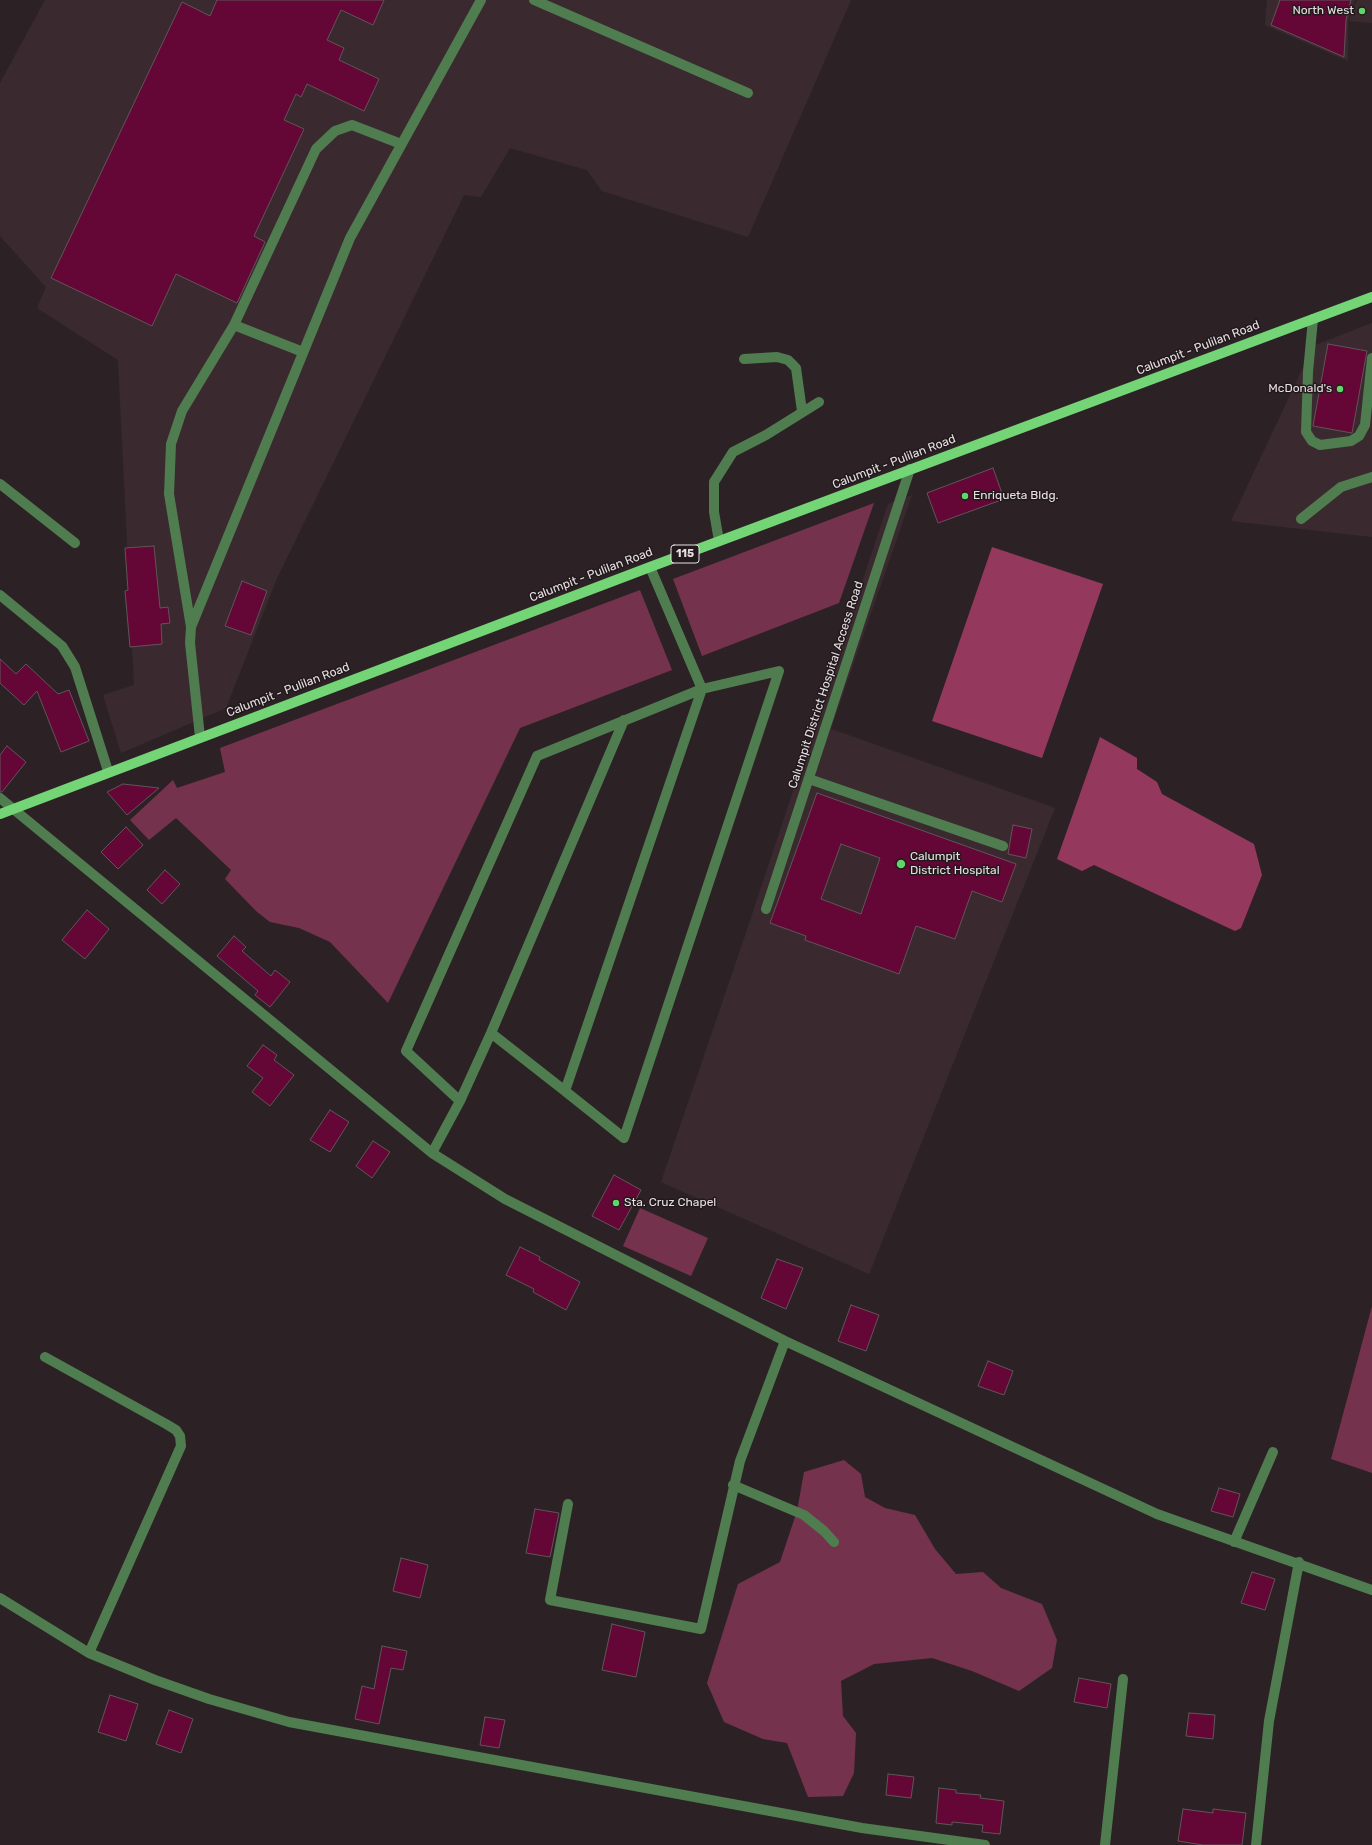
<!DOCTYPE html>
<html>
<head>
<meta charset="utf-8">
<style>
	body { margin:0 }
	canvas { display:block; background:#2c2225 }
</style>
</head>
<body>
<canvas width="1372" height="1845"></canvas>
<script>
const ctx = document.querySelector('canvas').getContext('2d');
ctx.lineJoin = 'round';
function fillPath(path, color) { ctx.fillStyle = color; ctx.fill(path, 'evenodd'); }
const toPath = rows => new Path2D(rows.map(r => 'M' + r).join(''));
function stroke(path, color, width, dash) { ctx.strokeStyle = color; ctx.lineWidth = width; ctx.lineCap = dash ? 'butt' : 'round'; ctx.setLineDash(dash || []); ctx.stroke(path); }
function label(font, color, halo, rows, align = 'center') {
  ctx.font = font + ' Rubik,sans-serif'; ctx.lineWidth = 3; ctx.setLineDash([]); ctx.textBaseline = 'middle'; ctx.strokeStyle = halo; ctx.fillStyle = color; for (const [text, x, y, turn = 0] of rows) {
    ctx.save(); ctx.translate(x, y); ctx.rotate((+turn || 0) * Math.PI / 180); ctx.textAlign = isNaN(turn) ? turn : align; if (halo) ctx.strokeText(text, 0, 0); ctx.fillText(text, 0, 0); ctx.restore();
  }
}
fillPath(toPath([
	[45,0,851,0,748,237,602,191,587,170,510,148,481,197,464,195,277,578,226,708,121,753,103,695,134,685,118,360,37,308,46,287,0,236,0,83],
	[1267,0,1355,0,1348,21,1348,61,1265,25],
	[1357,0,1372,0,1372,23,1349,21],
	[1372,323,1372,537,1231,521,1313,346],
	[912,495,831,729,1055,808,869,1274,661,1182,750,921,888,504]
]), '#3a2a30');
fillPath(toPath([
	[874,503,839,603,702,656,673,579],
	[640,590,672,670,520,728,388,1003,330,942,299,928,270,922,256,911,225,879,231,870,176,818,149,840,130,820,173,780,177,788,225,772,220,748],
	[640,1208,708,1238,691,1276,623,1246],
	[1372,1306,1372,1473,1331,1459],
	[844,1460,861,1474,865,1497,885,1508,915,1515,935,1549,956,1574,983,1572,1001,1588,1042,1604,1057,1640,1052,1668,1019,1691,972,1671,932,1658,874,1664,841,1681,843,1716,856,1733,854,1773,843,1796,808,1797,787,1743,763,1739,724,1722,707,1683,738,1584,780,1562,797,1511,804,1472]
]), '#75324c');
fillPath(toPath([
	[992,547,1103,584,1042,758,932,721],
	[1100,737,1137,758,1137,769,1157,782,1162,794,1254,844,1262,875,1241,928,1235,931,1094,865,1082,871,1057,859]
]), '#94385e');
const building = toPath([
	[217,0,384,0,373,25,341,10,327,40,344,48,339,60,379,79,364,111,307,84,301,97,296,94,284,120,304,129,254,236,265,242,237,303,176,274,152,326,51,278,182,2,210,16,217,0],
	[1280,0,1351,0,1346,20,1344,57,1271,25,1280,0],
	[1328,344,1367,351,1352,433,1313,426,1328,344],
	[993,468,1004,499,938,523,927,493,993,468],
	[154,546,160,608,168,607,170,623,161,624,162,644,130,647,125,591,128,590,125,548,154,546],
	[242,581,267,591,251,635,225,626,242,581],
	[0,659,16,674,26,664,58,694,69,690,89,741,61,752,37,691,24,705,0,683,0,659],
	[7,746,26,762,2,792,0,792,0,755,7,746],
	[123,784,159,788,127,815,107,792,123,784],
	[817,793,1016,864,1002,902,972,891,955,939,916,926,899,974,805,940,806,936,770,923,817,793],
	[841,844,880,858,861,914,821,899,841,844],
	[1013,825,1032,829,1026,858,1008,854,1013,825],
	[126,827,143,845,118,869,101,852,126,827],
	[165,870,180,884,162,904,147,890,165,870],
	[87,910,109,929,85,959,62,940,87,910],
	[234,936,246,947,242,951,271,976,275,970,290,982,270,1007,255,995,258,991,217,956,234,936],
	[263,1045,277,1055,274,1060,294,1075,270,1106,252,1092,263,1078,247,1066,263,1045],
	[330,1110,349,1122,330,1152,310,1140,330,1110],
	[373,1141,390,1152,372,1178,356,1166,373,1141],
	[614,1175,641,1190,619,1230,592,1216,614,1175],
	[520,1247,540,1257,539,1260,580,1282,566,1310,533,1292,534,1289,506,1275,520,1247],
	[777,1259,803,1268,786,1309,761,1298,777,1259],
	[851,1305,879,1315,866,1351,838,1341,851,1305],
	[988,1361,1013,1371,1004,1395,978,1386,988,1361],
	[1219,1488,1240,1494,1233,1517,1211,1511,1219,1488],
	[535,1509,559,1513,550,1557,526,1553,535,1509],
	[401,1558,428,1565,420,1598,393,1591,401,1558],
	[1252,1572,1275,1579,1265,1610,1241,1603,1252,1572],
	[612,1624,645,1632,636,1677,602,1670,612,1624],
	[382,1646,407,1651,403,1670,391,1668,379,1724,355,1719,362,1686,374,1689,382,1646],
	[1079,1678,1111,1684,1107,1708,1074,1702,1079,1678],
	[110,1695,138,1704,126,1741,98,1732,110,1695],
	[169,1710,193,1719,181,1753,156,1744,169,1710],
	[1189,1713,1215,1715,1213,1739,1186,1736,1189,1713],
	[485,1717,505,1720,499,1748,480,1745,485,1717],
	[888,1774,914,1777,911,1798,886,1795,888,1774],
	[939,1788,956,1790,956,1793,981,1795,980,1798,1004,1801,1000,1834,982,1832,983,1825,952,1822,952,1825,936,1823,939,1788],
	[1183,1809,1213,1813,1213,1809,1246,1813,1242,1845,1203,1845,1178,1841,1183,1809]
]);
fillPath(building, '#640636');
stroke(building, '#605558', 1);
stroke(toPath([
	[534,0,748,93],
	[1313,319,1308,372,1306,432,1312,441,1320,445,1351,441,1359,436,1365,425,1372,358],
	[234,325,303,352],
	[744,359,777,357,788,360,796,368,802,411],
	[0,484,75,543],
	[1301,519,1341,487,1372,477],
	[719,541,714,512,714,482,733,452,766,435,819,402],
	[0,595,62,646,75,667,108,771],
	[191,627,350,238,481,0],
	[200,737,190,643,191,627,169,494,171,444,182,411,234,325,316,149,335,131,352,125,401,144],
	[809,779,1003,846],
	[0,798,432,1153,505,1199,785,1341,1157,1514,1372,1590],
	[766,909,910,469],
	[491,1033,565,1091,702,689,650,567],
	[460,1101,406,1051,537,756,702,689,779,671,624,1138,565,1091],
	[432,1153,460,1101,491,1033,624,720],
	[45,1357,166,1424,176,1430,180,1436,181,1446,89,1653],
	[733,1485,804,1515,824,1531,834,1542],
	[568,1504,550,1600,701,1629,740,1461,785,1341],
	[1234,1542,1273,1452],
	[0,1598,89,1653,155,1680,209,1699,289,1722,862,1828,985,1845],
	[1105,1845,1123,1679],
	[1256,1845,1269,1721,1299,1562]
]), '#4f7d50', 10);
stroke(toPath([
	[0,814,650,567,1372,297]
]), '#73d576', 10);
for (const [x, y, r, color] of [
	[1362,11,4,"#63d469"],
	[1340,389,4,"#63d469"],
	[965,496,4,"#63d469"],
	[901,864,5,"#63d469"],
	[616,1203,4,"#63d469"]
]) { const dot = new Path2D(); dot.arc(x, y, r, 0, 2 * Math.PI); ctx.fillStyle = color; ctx.fill(dot); stroke(dot, '#22191c', 1.5); }
for (const [x, y, w] of [
	[685,554,28]
]) { const box = new Path2D(); box.roundRect(x - w / 2, y - 9, w, 18, 3); ctx.fillStyle = '#22191c'; ctx.fill(box); stroke(box, '#e7e0e2', 1); }
label('bold 11px', '#e7e0e2', null, [
	["115",685,554]
]);
label('12px', '#e7e0e2', '#22191c', [
	["North West",1354,11,"right"],
	["McDonald's",1332,389,"right"],
	["Enriqueta Bldg.",973,496],
	["Calumpit",910,857],
	["District Hospital",910,871],
	["Sta. Cruz Chapel",624,1203]
], 'left');
label('12px', '#e7e0e2', '#22191c', [
	["Calumpit - Pulilan Road",1198,348,-21],
	["Calumpit - Pulilan Road",894,462,-21],
	["Calumpit - Pulilan Road",591,575,-21],
	["Calumpit District Hospital Access Road",826,685,-72],
	["Calumpit - Pulilan Road",288,690,-21]
]);
</script>
</body>
</html>
